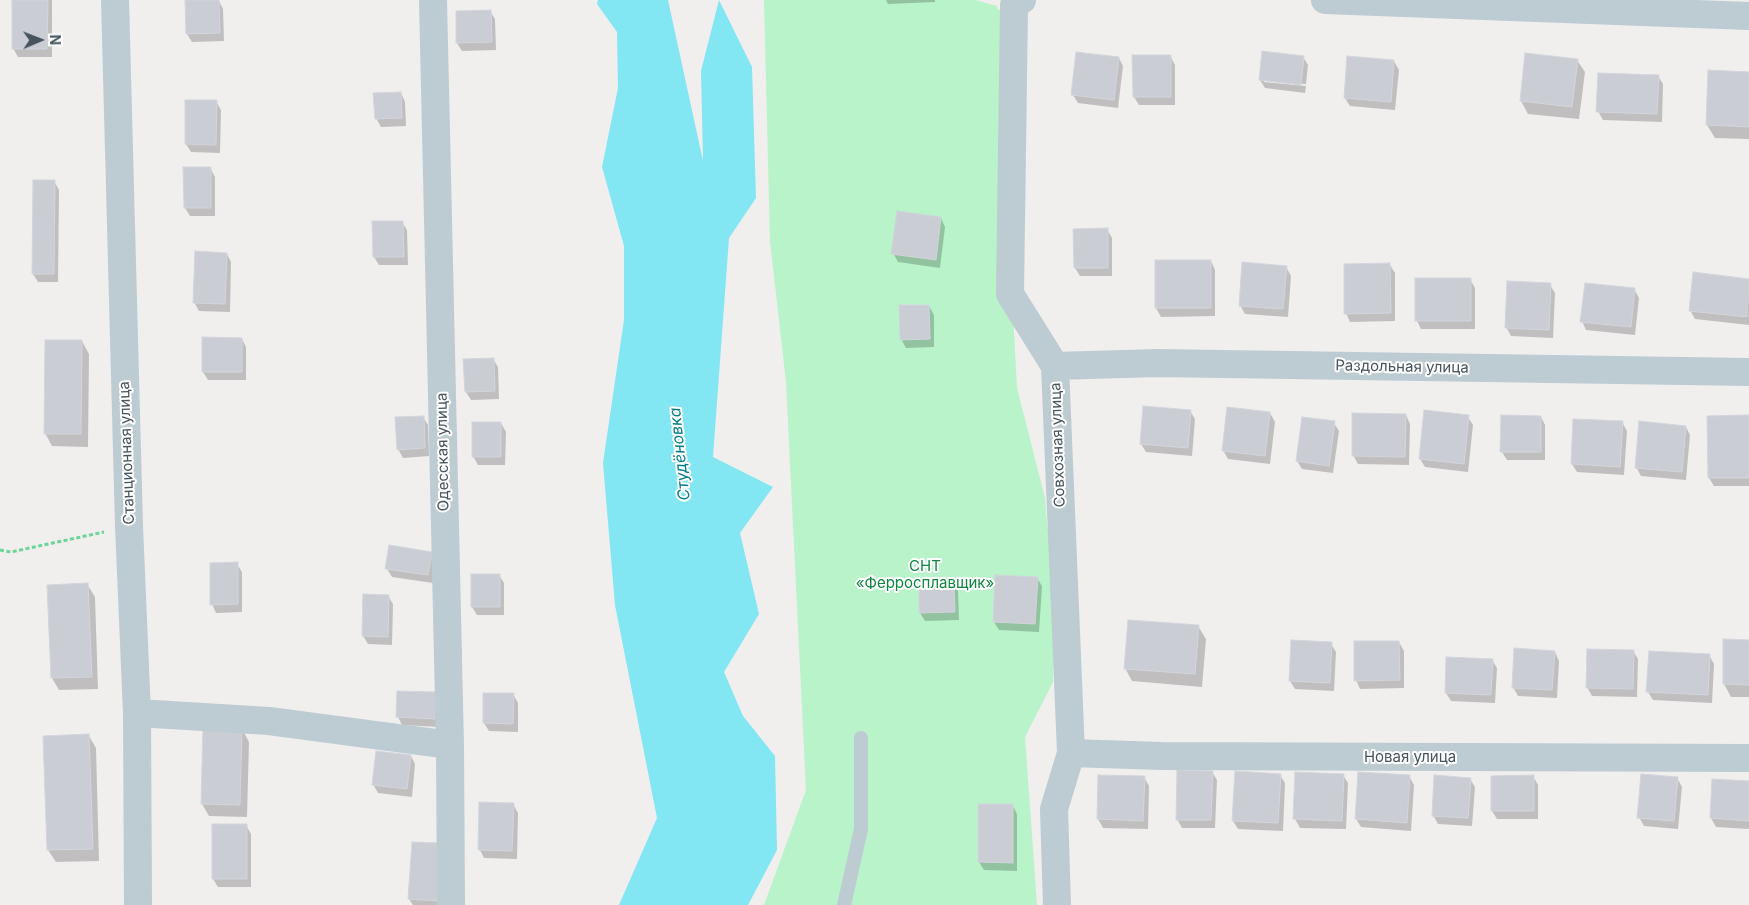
<!DOCTYPE html>
<html>
<head>
<meta charset="utf-8">
<style>
	body { margin:0 }
	#map { position:relative; width:1749px; height:905px; overflow:hidden; background:#f1eeee; font-family:Inter,sans-serif }
	canvas { display:block }
	.north { position:absolute; left:15px; top:15px; width:50px; height:50px; -webkit-text-stroke:4px #fff; paint-order:stroke; rotate:89deg; font-size:14px; font-weight:700; line-height:20px; text-align:center; color:#45545d }
	.north::after { content:''; display:block; margin:auto; width:18px; height:22px; background:#45545d; clip-path:polygon(50% 0,100% 100%,50% 72%,0 100%) }
</style>
</head>
<body>
<div id="map">
<canvas width="1749" height="905"></canvas>
<div class="north">N</div>
</div>
<script>
const ctx = document.querySelector('canvas').getContext('2d');
ctx.lineJoin = 'round';
function fillPath(path, color) { ctx.fillStyle = color; ctx.fill(path, 'evenodd'); }
const toPath = rows => new Path2D(rows.map(r => 'M' + r).join(''));
function stroke(path, color, width, dash) { ctx.strokeStyle = color; ctx.lineWidth = width; ctx.lineCap = dash ? 'butt' : 'round'; ctx.setLineDash(dash || []); ctx.stroke(path); }
function label(font, color, halo, rows, align = 'center') {
  ctx.font = font + ' Inter,sans-serif'; ctx.lineWidth = 4; ctx.setLineDash([]); ctx.textBaseline = 'middle'; ctx.strokeStyle = halo; ctx.fillStyle = color; for (const [text, x, y, turn = 0] of rows) {
    ctx.save(); ctx.translate(x, y); ctx.rotate((+turn || 0) * Math.PI / 180); ctx.textAlign = isNaN(turn) ? turn : align; if (halo) ctx.strokeText(text, 0, 0); ctx.fillText(text, 0, 0); ctx.restore();
  }
}
fillPath(toPath([
	[764,0,975,0,997,6,997,9,1003,11,1005,165,1017,388,1045,498,1047,526,1055,542,1053,682,1025,737,1037,905,764,905,806,790,786,382,770,241]
]), '#b8f3c9');
fillPath(toPath([
	[598,0,668,0,703,161,701,71,719,0,752,67,756,198,729,238,713,457,773,487,740,533,759,614,724,672,743,716,775,756,777,850,748,905,619,905,657,818,615,605,603,463,624,320,624,246,602,167,618,88,617,32,597,4]
]), '#82e6f3');
fillPath(toPath([
	[14,0,52,0,52,57,18,57,13,48],
	[886,0,935,0,935,2,888,4],
	[219,1,223,9,224,41,192,42,187,34],
	[490,11,495,19,496,50,462,51,457,43],
	[1170,56,1175,65,1175,105,1139,105,1134,97],
	[1303,57,1308,65,1306,84,1264,80,1264,82,1306,86,1305,93,1265,88,1260,80],
	[1119,58,1123,66,1118,108,1078,103,1073,95],
	[1577,60,1585,72,1579,119,1528,114,1521,101],
	[1394,61,1399,70,1395,110,1350,106,1345,98],
	[1710,71,1749,73,1749,139,1715,138,1707,125],
	[1658,76,1663,84,1662,122,1603,120,1598,111],
	[401,93,405,102,406,126,381,127,376,118],
	[186,101,216,101,221,110,220,153,191,152,186,144],
	[210,168,215,177,215,216,190,216,185,208],
	[54,181,59,190,58,282,38,282,33,274],
	[941,218,945,227,940,268,898,262,893,253],
	[402,222,407,230,408,265,379,265,374,257,373,223],
	[1107,229,1112,238,1112,276,1080,276,1075,268,1074,230],
	[227,254,231,262,230,312,199,311,194,302],
	[1211,261,1215,270,1215,316,1161,317,1156,308,1156,262],
	[1390,265,1395,273,1395,321,1350,322,1346,313],
	[1286,267,1291,276,1288,317,1245,314,1240,305],
	[1694,274,1749,280,1749,325,1695,319,1690,310],
	[1417,279,1470,279,1475,288,1475,329,1421,329,1417,321],
	[1550,285,1555,293,1553,338,1511,336,1506,327],
	[1634,289,1639,298,1635,335,1586,330,1582,321],
	[929,306,934,315,934,347,906,348,901,339],
	[242,339,246,347,246,380,208,380,203,372],
	[82,341,89,354,88,447,52,446,45,433],
	[493,359,498,367,499,399,471,400,466,392,464,360],
	[1190,411,1195,419,1192,456,1146,452,1141,444],
	[1270,413,1275,422,1270,464,1228,459,1223,450],
	[1406,415,1410,424,1409,465,1358,464,1353,455],
	[423,417,428,425,429,456,403,458,398,449],
	[1468,417,1473,425,1468,472,1425,467,1420,459],
	[1541,417,1545,425,1545,460,1507,460,1502,452],
	[1749,417,1749,486,1714,486,1709,478],
	[1622,422,1627,431,1624,475,1577,472,1572,464],
	[501,423,506,432,505,465,478,465,473,456],
	[1334,423,1339,431,1333,473,1302,469,1297,461],
	[1686,427,1690,435,1686,480,1641,476,1636,467],
	[431,553,436,561,433,583,392,577,387,569],
	[237,564,242,572,242,612,216,613,212,604],
	[499,575,504,583,504,615,477,615,472,607],
	[1037,578,1042,586,1039,632,999,630,994,622],
	[953,582,958,591,959,620,925,621,920,613],
	[87,584,95,597,98,689,59,690,52,678],
	[388,596,393,604,392,645,368,644,363,636],
	[1198,626,1206,639,1202,687,1132,681,1125,668],
	[1724,641,1749,641,1749,697,1731,697,1724,684],
	[1399,642,1404,651,1404,688,1360,689,1356,680],
	[1331,644,1336,652,1334,691,1295,689,1290,681],
	[1633,651,1638,659,1637,697,1592,696,1587,687],
	[1555,652,1559,661,1557,698,1518,696,1513,687],
	[1709,655,1714,664,1712,703,1653,700,1648,692],
	[1492,660,1497,668,1495,703,1451,701,1446,693],
	[435,694,439,727,402,725,398,717],
	[513,694,518,703,518,732,489,731,484,723],
	[242,729,249,742,247,817,209,816,202,804],
	[89,736,96,748,99,861,56,862,48,850],
	[411,756,415,764,412,797,378,793,373,784],
	[1212,772,1217,780,1215,828,1182,828,1177,819],
	[1297,773,1343,775,1348,783,1346,829,1300,828,1295,819],
	[1280,775,1285,783,1283,831,1238,829,1233,821],
	[1099,776,1144,777,1149,786,1148,829,1103,828,1098,819],
	[1409,776,1414,785,1411,831,1361,827,1356,819],
	[1533,776,1538,785,1538,819,1497,819,1492,811],
	[1677,778,1682,787,1678,829,1644,826,1639,817],
	[1470,779,1475,787,1472,826,1438,824,1433,815],
	[1714,780,1749,782,1749,829,1716,827,1711,818],
	[513,804,518,813,517,859,484,858,480,850],
	[1013,806,1017,814,1017,871,984,870,979,862],
	[246,825,251,834,251,887,218,887,213,879],
	[441,845,442,905,413,905,409,899]
]), '#0003');
const building = toPath([
	[12,0,48,0,47,49,12,49,12,0],
	[185,0,219,0,220,33,186,34,185,0],
	[491,10,492,42,456,43,456,11,491,10],
	[1262,51,1304,56,1301,85,1259,80,1262,51],
	[1076,52,1119,57,1114,100,1071,95,1076,52],
	[1525,53,1578,59,1572,107,1520,101,1525,53],
	[1132,55,1171,55,1171,97,1133,97,1132,55],
	[1347,56,1394,60,1391,102,1344,98,1347,56],
	[1708,70,1749,72,1749,127,1706,125,1708,70],
	[1598,73,1659,75,1657,114,1596,112,1598,73],
	[401,92,402,118,375,119,373,93,401,92],
	[185,100,217,100,216,145,185,144,185,100],
	[183,167,211,167,211,208,184,208,183,167],
	[33,180,55,180,54,274,32,274,33,180],
	[897,211,941,217,936,260,891,254,897,211],
	[372,221,403,221,404,257,373,257,372,221],
	[1108,228,1108,268,1074,268,1073,229,1108,228],
	[195,251,227,253,225,304,193,303,195,251],
	[1155,260,1211,260,1211,308,1155,308,1155,260],
	[1242,262,1287,266,1283,309,1239,306,1242,262],
	[1390,263,1391,313,1344,314,1344,264,1390,263],
	[1693,272,1749,279,1747,317,1689,311,1693,272],
	[1415,278,1471,278,1471,321,1415,321,1415,278],
	[1507,281,1551,283,1549,330,1505,328,1507,281],
	[1585,283,1635,288,1631,327,1580,322,1585,283],
	[899,305,929,305,930,339,900,340,899,305],
	[202,337,242,338,242,372,202,372,202,337],
	[45,340,82,340,81,434,44,434,45,340],
	[494,358,495,391,465,392,463,359,494,358],
	[1143,406,1191,410,1188,448,1140,444,1143,406],
	[1227,407,1270,412,1265,456,1222,451,1227,407],
	[1424,410,1469,415,1464,464,1419,459,1424,410],
	[1352,413,1406,414,1405,457,1352,456,1352,413],
	[1501,415,1541,416,1541,452,1500,452,1501,415],
	[1749,415,1749,478,1708,478,1707,416,1749,415],
	[424,416,425,448,397,450,395,417,424,416],
	[1302,417,1335,421,1329,466,1296,461,1302,417],
	[1573,419,1623,421,1620,467,1571,464,1573,419],
	[1639,421,1686,426,1682,472,1635,468,1639,421],
	[472,422,501,422,501,457,472,457,472,422],
	[389,545,432,552,428,575,385,569,389,545],
	[238,562,238,604,210,605,210,563,238,562],
	[471,574,500,574,500,607,471,607,471,574],
	[995,575,1038,577,1035,624,993,622,995,575],
	[954,581,955,612,919,613,919,582,954,581],
	[88,583,92,677,51,678,47,585,88,583],
	[363,594,389,595,388,637,362,636,363,594],
	[1128,620,1199,625,1195,674,1124,669,1128,620],
	[1723,639,1749,640,1749,685,1723,684,1723,639],
	[1291,640,1332,642,1330,683,1289,681,1291,640],
	[1354,641,1399,641,1400,680,1354,681,1354,641],
	[1514,648,1555,651,1552,690,1512,688,1514,648],
	[1587,649,1634,650,1633,689,1586,688,1587,649],
	[1649,651,1710,654,1708,695,1646,692,1649,651],
	[1446,657,1493,659,1491,695,1445,693,1446,657],
	[397,691,436,692,435,719,396,717,397,691],
	[483,693,514,693,513,724,483,723,483,693],
	[203,727,242,728,240,805,201,804,203,727],
	[89,734,93,849,47,850,43,736,89,734],
	[376,751,411,755,407,789,372,785,376,751],
	[1177,770,1213,771,1211,820,1176,820,1177,770],
	[1235,771,1281,774,1278,823,1232,821,1235,771],
	[1295,772,1344,774,1342,821,1293,819,1295,772],
	[1358,772,1410,775,1407,823,1355,819,1358,772],
	[1641,774,1678,777,1674,821,1637,818,1641,774],
	[1098,775,1145,776,1143,821,1097,819,1098,775],
	[1434,775,1471,778,1468,818,1432,816,1434,775],
	[1534,775,1534,811,1491,811,1491,776,1534,775],
	[1712,779,1749,781,1749,821,1710,818,1712,779],
	[479,802,514,803,512,851,478,850,479,802],
	[978,804,1013,804,1013,863,978,862,978,804],
	[212,824,247,824,247,879,212,879,212,824],
	[412,842,441,843,438,901,408,899,412,842]
]);
fillPath(building, '#caced4');
stroke(building, '#d2d5db', 1);
stroke(toPath([
	[0,550,11,552,104,532]
]), '#6dd498', 3, [4, 2.5]);
stroke(toPath([
	[844,905,861,829,861,738]
]), '#bdcbd2', 14);
stroke(toPath([
	[115,0,129,526,137,713,138,905],
	[433,0,450,745,451,905],
	[1022,0,1014,5,1010,294,1055,366,1071,753,1054,809,1057,905],
	[1325,0,1749,16],
	[1055,366,1158,363,1749,372],
	[137,713,269,721,450,745],
	[1071,753,1161,756,1749,758]
]), '#bdcbd2', 28);
label('15px', '#45545d', '#fff', [
	["Раздольная улица",1402,367,1],
	["Совхозная улица",1058,445,-92],
	["Одесская улица",443,452,-91],
	["Станционная улица",127,453,-92],
	["Новая улица",1410,757]
]);
label('15px', '#0f853f', '#fff', [
	["СНТ",925,566],
	["«Ферросплавщик»",925,583]
]);
label('italic 16px', '#047c8c', '#fff', [
	["Студёновка",680,454,-96]
]);
</script>
</body>
</html>
